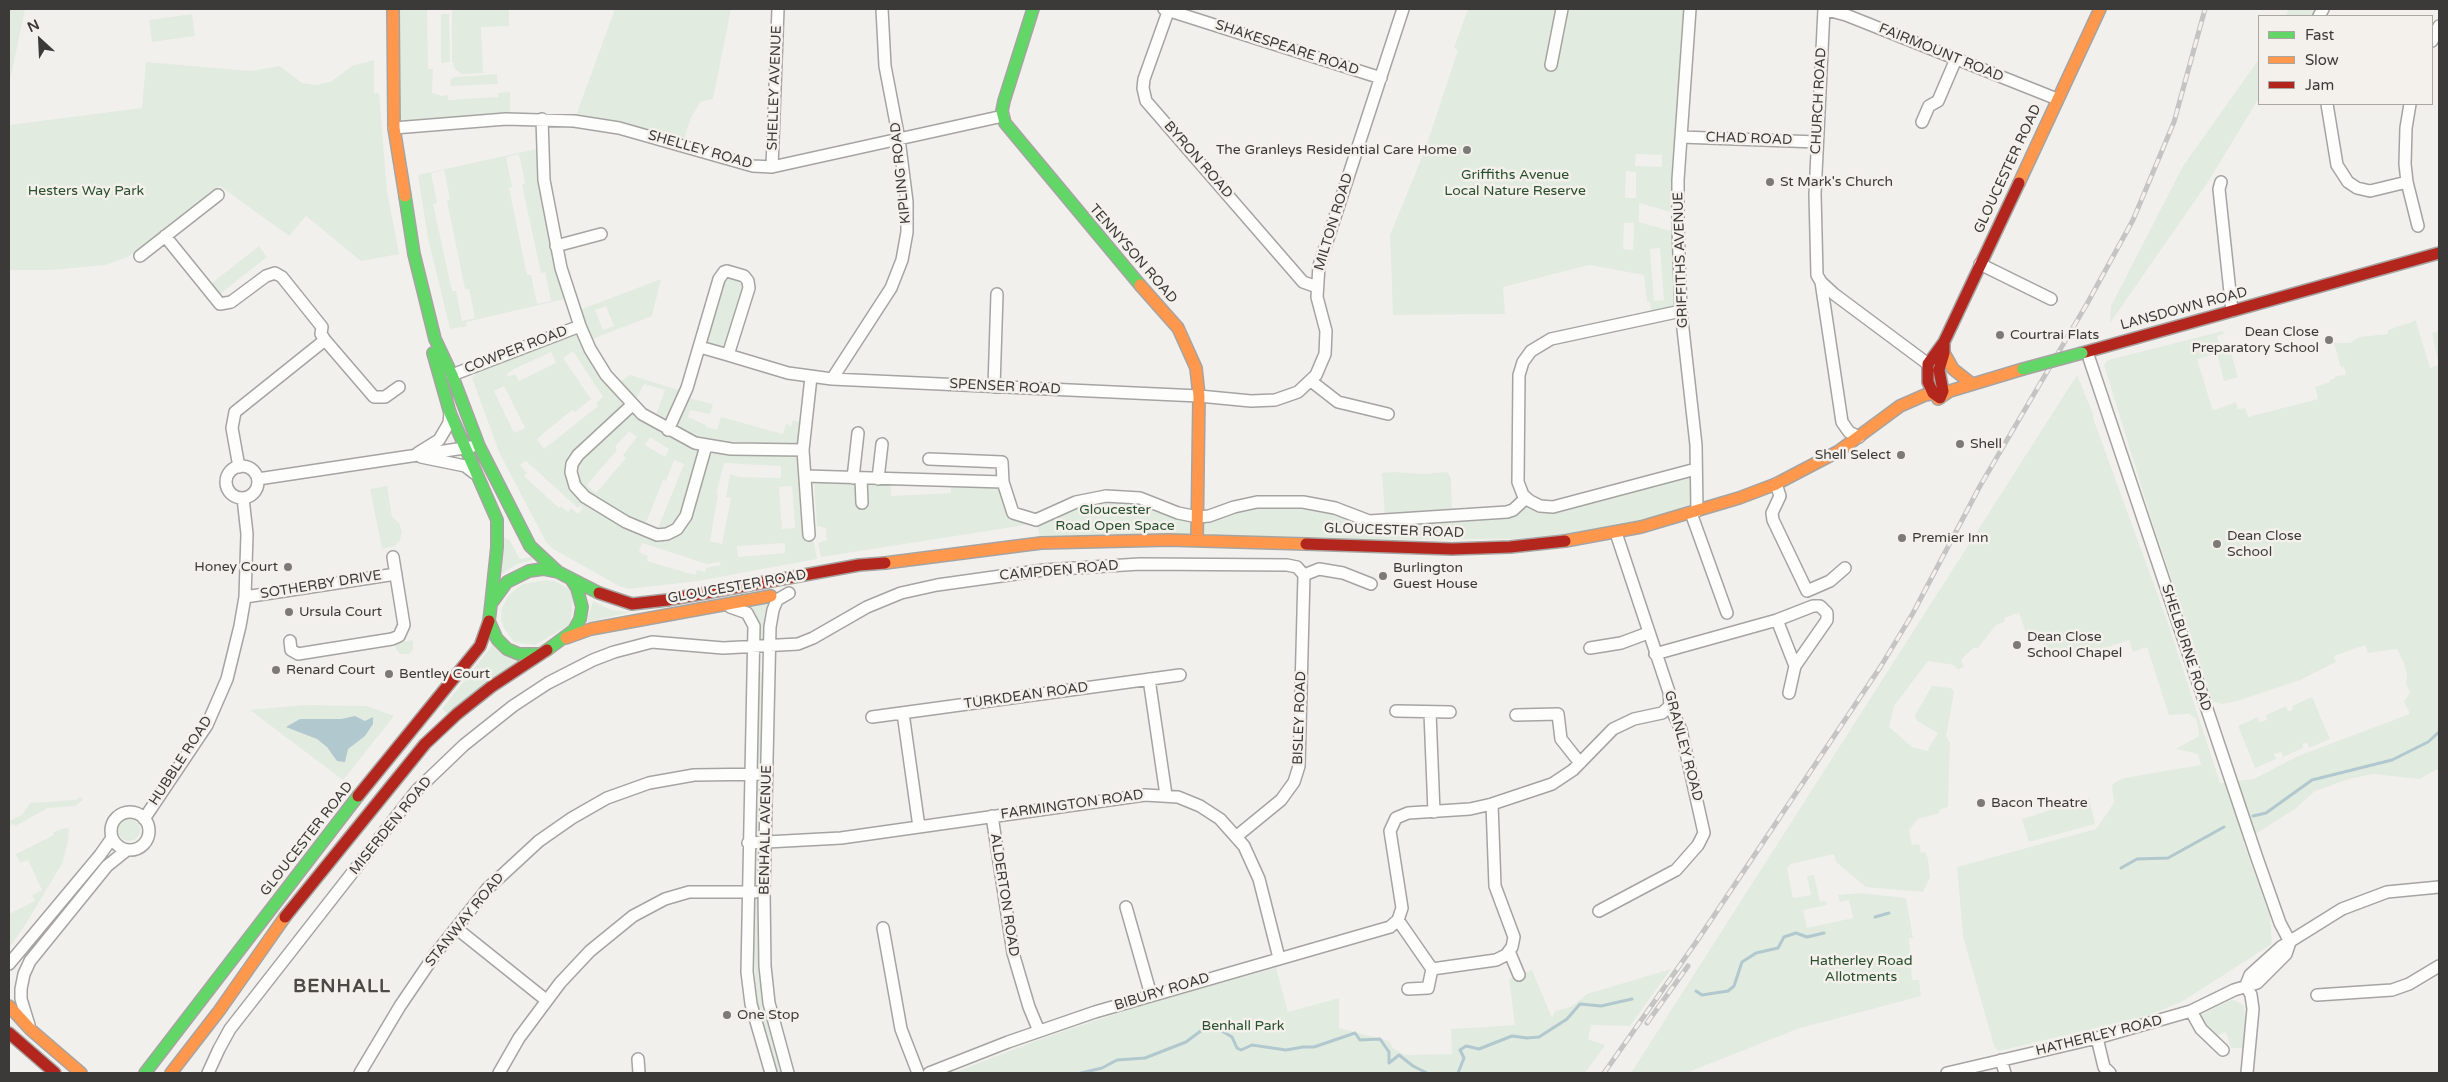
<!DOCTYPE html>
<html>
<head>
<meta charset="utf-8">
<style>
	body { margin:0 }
	#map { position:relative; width:2448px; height:1082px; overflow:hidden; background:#f2f0ed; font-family:"Varela Round",sans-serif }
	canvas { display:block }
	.frame { position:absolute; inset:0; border:10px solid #3c3a38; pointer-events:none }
	.legend { position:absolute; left:2258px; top:15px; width:175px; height:90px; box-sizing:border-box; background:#f4f0eb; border:1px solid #aaa7a3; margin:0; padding:6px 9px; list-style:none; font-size:15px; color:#3c3a38 }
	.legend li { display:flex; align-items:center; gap:10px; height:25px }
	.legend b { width:25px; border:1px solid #aaa7a3 }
	.north { position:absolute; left:15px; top:15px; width:50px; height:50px; -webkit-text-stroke:4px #f4f0eb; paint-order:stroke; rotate:335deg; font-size:14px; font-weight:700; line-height:20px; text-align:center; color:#3c3a38 }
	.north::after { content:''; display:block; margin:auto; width:18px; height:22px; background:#3c3a38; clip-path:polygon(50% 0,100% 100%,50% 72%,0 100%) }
</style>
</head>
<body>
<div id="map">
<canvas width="2448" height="1082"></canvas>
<div class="frame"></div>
<ul class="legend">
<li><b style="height:6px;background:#63d668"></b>Fast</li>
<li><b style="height:6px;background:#ff974d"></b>Slow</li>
<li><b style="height:6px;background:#b3261e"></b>Jam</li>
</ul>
<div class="north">N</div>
</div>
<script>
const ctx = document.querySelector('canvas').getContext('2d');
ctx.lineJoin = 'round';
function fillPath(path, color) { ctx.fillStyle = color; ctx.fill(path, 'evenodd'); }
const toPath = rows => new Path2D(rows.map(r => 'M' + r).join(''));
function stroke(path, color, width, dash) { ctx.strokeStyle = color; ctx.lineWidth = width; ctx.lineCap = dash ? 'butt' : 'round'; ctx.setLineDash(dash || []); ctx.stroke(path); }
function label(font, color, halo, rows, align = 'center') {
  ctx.font = font + ' "Varela Round",sans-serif'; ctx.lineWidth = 5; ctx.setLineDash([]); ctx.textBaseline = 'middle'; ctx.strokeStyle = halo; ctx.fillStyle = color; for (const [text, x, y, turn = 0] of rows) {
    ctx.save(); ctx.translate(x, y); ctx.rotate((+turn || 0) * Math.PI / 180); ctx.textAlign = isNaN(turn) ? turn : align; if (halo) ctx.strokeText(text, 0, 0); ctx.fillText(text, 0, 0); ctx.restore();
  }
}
fillPath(toPath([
	[9,9,25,9,9,85],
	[393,9,427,9,428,69,433,69,432,93,442,96,448,95,448,100,498,97,498,93,510,92,510,118,394,128],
	[452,9,509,9,509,26,481,27,483,73,462,74,455,69,452,61],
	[615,9,731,9,713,99,700,102,691,118,682,145,574,121],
	[1468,9,1690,9,1678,214,1639,203,1639,222,1678,233,1681,311,1652,317,1650,302,1647,302,1644,275,1589,265,1503,287,1505,314,1393,315,1390,235,1425,150,1458,50,1454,48],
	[1636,154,1662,155,1662,167,1635,166],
	[1626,171,1636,172,1636,198,1625,198],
	[1624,223,1634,223,1633,250,1623,249],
	[1660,248,1664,300,1654,301,1650,249],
	[2289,9,2323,9,2319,16,2285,16],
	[192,14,195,36,152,42,149,20],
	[441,14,449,14,450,62,441,63],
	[2259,59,2259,98,2208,182,2110,323,2111,306,2183,166],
	[374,60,374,93,379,93,387,191,399,254,361,261,306,216,289,236,220,186,128,257,105,265,52,270,9,270,9,125,142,108,146,62,251,71,280,66,302,83,318,85,332,81,352,66],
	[497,74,498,84,450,86,451,79,455,77],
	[541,148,569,298,466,322,467,326,450,329,428,238,418,175],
	[519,154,525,183,522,185,541,273,545,272,551,301,537,304,531,275,527,275,509,188,512,187,506,157],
	[444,170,450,199,447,201,465,289,469,289,475,318,462,321,456,291,452,291,433,204,437,203,431,173],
	[259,246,267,257,220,294,212,283],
	[721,275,747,278,728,355,700,347],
	[661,279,652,316,587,341,615,385,630,375,685,392,684,397,713,404,710,414,690,410,688,417,706,425,706,427,717,430,721,417,783,434,786,424,791,426,793,420,805,424,809,535,814,543,817,559,698,581,629,589,619,586,553,549,546,542,500,454,472,378,479,371,580,326,574,312],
	[606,306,614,326,603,330,595,310],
	[573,351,603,397,596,403,598,406,544,449,537,439,572,410,575,412,591,399,563,358],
	[551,352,556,363,519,381,515,374,508,377,507,374,514,369],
	[644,384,665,390,654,421,633,405],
	[504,386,525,428,514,433,494,391],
	[629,431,637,437,623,455,626,458,596,493,587,485,617,450,615,447],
	[650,437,669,449,665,457,645,445],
	[674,460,684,464,658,528,646,523,663,480,666,481],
	[526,461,578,508,581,505,583,508,578,514,571,508,568,512,561,506,559,508,524,476,527,473,520,465],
	[724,463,781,466,781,478,739,477,730,474,726,497,731,498,722,544,710,541,718,495,716,495],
	[792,486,795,528,782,529,779,487],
	[642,543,707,564,719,562,721,565,706,568,705,572,697,570,695,575,647,561,648,556,639,552],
	[785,543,785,553,738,557,737,546],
	[2415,318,2430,368,2439,365,2432,333,2439,331,2439,768,2420,779,2373,774,2349,779,2315,791,2295,809,2243,842,2270,916,2272,944,2183,1001,2150,1015,1999,1051,1994,1046,1963,936,1957,867,2096,829,2114,803,2112,785,2116,782,2124,778,2201,765,2198,754,2176,749,2199,736,2198,727,2196,719,2189,714,2169,715,2147,647,2133,652,2129,640,2082,655,2081,652,2066,657,2063,649,2046,654,2038,632,2027,636,2019,613,2004,618,2005,622,1996,625,1978,648,1973,648,1961,660,1964,667,1958,670,1954,665,1928,661,1894,706,1889,727,1912,747,1927,751,1938,733,1916,720,1915,715,1932,686,1951,688,1954,692,1946,736,1950,742,1948,807,1940,809,1939,813,1918,819,1909,830,1912,845,1919,844,1921,853,1925,852,1928,859,1930,877,1923,892,1866,887,1836,862,1834,854,1791,864,1787,868,1793,898,1811,895,1807,876,1814,875,1820,902,1826,901,1827,905,1803,910,1807,928,1853,918,1849,900,1840,902,1838,895,1859,893,1906,898,1913,938,1909,938,1912,980,1919,980,1921,996,1797,1029,1686,1073,1631,1073,2077,375,2094,416,2093,418,2168,623,2220,783,2254,779,2298,756,2410,714,2404,701,2410,693,2406,683,2407,675,2404,663,2397,649,2368,653,2365,645,2334,656,2336,662,2300,680,2237,701,2223,704,2213,702,2152,521,2104,365,2108,360,2223,331,2224,334,2217,336,2220,346,2229,346,2238,377,2224,381,2217,353,2197,359,2212,408,2214,410,2236,402,2238,409,2245,408,2248,417,2318,399,2315,387,2330,382,2330,380,2335,378,2335,376,2346,375,2344,367,2341,368,2334,343,2350,343,2359,337,2388,334,2388,330,2415,321],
	[1696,469,1697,511,1590,538,1041,543,1036,520,1117,496,1187,516,1274,501,1385,517,1382,473,1394,472,1423,474,1448,472,1451,479,1452,515,1507,512,1526,498,1540,506],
	[814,481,885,481,891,484,891,496,951,493,951,485,1002,486,1009,516,1032,524,821,557,818,543,827,540,826,528,817,526],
	[387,486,392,517,399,523,402,532,400,540,395,546,382,549,370,489],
	[504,537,510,541,520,559,531,557,533,560,517,564,500,575],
	[546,580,555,581,573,591,571,624,535,645,514,642,505,630,501,620,502,608,509,595,523,584],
	[593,601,611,610,631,612,587,622],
	[771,601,766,611,764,639,760,641,744,606],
	[413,640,413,650,409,654,400,654,396,649,395,643],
	[494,643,522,659,448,714,442,709],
	[756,672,764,672,762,762,758,764,755,761],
	[2312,697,2330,739,2309,748,2307,742,2302,744,2303,748,2283,757,2281,752,2274,754,2276,759,2255,768,2238,726,2258,717,2260,722,2267,720,2266,715,2286,706,2288,711,2293,710,2292,706],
	[303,705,367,706,394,716,343,780,250,710],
	[754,780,761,780,760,834,755,837,753,834],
	[80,797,83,800,75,806,48,808,15,826,13,824,9,826,9,821,22,815,30,803,75,800],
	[2089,798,2095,824,2029,842,2022,819],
	'118 830a11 11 0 1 1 22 0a11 11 0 1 1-22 0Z',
	[69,828,68,842,62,864,25,925,9,948,9,914,35,901,32,895,42,890,28,860,20,863,16,854,54,835,53,833,61,829],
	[759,847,759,882,755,884,752,882,752,848],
	[756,895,759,897,759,972,764,1012,783,1073,776,1073,756,997,752,897],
	[1276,968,1288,1012,1339,998,1339,1028,1389,1041,1393,1048,1405,1055,1452,1054,1451,1029,1515,1025,1509,979,1532,970,1552,1018,1555,1011,1571,1007,1587,994,1671,969,1630,1026,1591,1025,1588,1039,1605,1045,1585,1073,953,1073,1046,1037,1143,1005],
	[2231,1000,2237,1001,2244,1006,2245,1020,2243,1048,2231,1048,2226,1032,2217,1036,2209,1031,2200,1015]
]), '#e2ebe0');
fillPath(toPath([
	[355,716,365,721,373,717,373,724,365,736,348,749,345,762,337,761,327,747,317,739,286,727,300,719,341,719]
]), '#b0c8ce');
stroke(toPath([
	[2253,816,2266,813,2312,780,2392,760,2428,742,2439,732],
	[2121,868,2137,859,2168,858,2224,827],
	[1875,917,1889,913],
	[1696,991,1702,995,1728,991,1734,986,1742,962,1756,953,1778,948,1784,937,1796,933,1807,937,1824,933],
	[1081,1073,1102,1068,1117,1060,1145,1058,1186,1042,1210,1024,1232,1037,1237,1048,1241,1050,1252,1045,1286,1050,1303,1047,1314,1047,1355,1033,1360,1040,1380,1039,1389,1052,1389,1063,1399,1055,1413,1066,1427,1073],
	[1458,1073,1464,1058,1460,1050,1466,1046,1479,1049,1512,1036,1527,1038,1539,1037,1567,1019,1580,1004,1601,1006,1632,999]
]), '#b0c8ce', 3);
const street = toPath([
	[1164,9,1381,78],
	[1169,9,1144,79,1143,88,1146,101,1303,282,1317,287],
	[1690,9,1678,180,1678,226,1681,311,1696,445,1697,511],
	[1824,9,1815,194,1817,275,1821,282,1834,294,1928,364],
	[1824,9,1846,15,2057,99],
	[2319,16,2323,9],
	[2432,41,2439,26],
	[1551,65,1562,9],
	[2327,104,2337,165,2348,182,2357,188,2370,191,2407,182],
	[2410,104,2406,128,2405,164,2407,182,2418,226],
	[542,119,544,180,561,268,580,326,590,349,606,375,642,414,695,443,731,449,803,450],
	[1922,122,1929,106,1938,101,1956,59],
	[394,128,506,119,574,121,619,128,753,166,772,167,1003,116],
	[1681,137,1817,142],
	[772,167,778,9],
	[2221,182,2219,189,2232,311],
	[165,236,220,304,231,302,266,276,275,273,282,277,322,327,321,334,325,340,235,412,232,428,239,467],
	[556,246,601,234],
	[140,256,218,195],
	[1980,264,2051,299],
	[1821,282,1842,422,1849,432,1859,437],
	[1681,311,1551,339,1531,351,1523,362,1519,375,1518,482,1523,495,1530,501,1540,506,1553,507,1696,469],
	[325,340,374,397,385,397,399,387],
	[700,347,728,355],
	[2087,352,2257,858,2280,923,2290,942],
	[452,375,580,326],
	[832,379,891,288,902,260,907,232,907,202,899,139,885,66,882,9],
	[1311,381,1338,402,1388,414],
	[994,387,997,294],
	[632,405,578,455,572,464,571,472,575,486,585,497,626,522,657,535,667,534,677,529,686,516,706,446],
	[668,430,687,388,719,279,724,272,727,271,744,276,748,281,749,288,728,355,788,373,832,379,1199,396,1251,401,1275,400,1298,392,1316,375,1325,354,1326,331,1317,297,1319,266,1403,9],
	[418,453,439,440,449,423,450,413],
	[421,457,465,466,474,473],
	[929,459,1002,462,1003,482],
	'226 482a16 16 0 1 1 32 0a16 16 0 1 1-32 0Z',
	[805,476,1003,482,1013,513,1036,520],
	[853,478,858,433],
	[861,478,862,503],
	[258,479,471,447],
	[878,479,882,444],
	[1776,484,1780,496,1772,513,1773,520,1807,591,1830,581,1845,568],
	[1691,513,1727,613],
	[1036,520,1076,502,1106,496,1140,498,1178,513,1198,517,1209,516,1234,507,1257,502,1303,502,1335,508,1369,521,1507,512,1513,510,1526,498],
	[809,535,803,450,811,377],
	[245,597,396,574],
	[730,607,747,613,754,626,747,972,751,1004,771,1073],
	[1777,620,1795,666],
	[290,641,291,650,298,654,392,639,399,636,404,625,393,557],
	[1590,648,1621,643,1648,633],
	[1655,654,1777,620,1813,606,1820,606,1827,613,1827,620,1795,666,1789,693],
	[1149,679,1166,795],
	[1396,711,1450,712],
	[903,713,919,827],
	[1430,713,1434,812],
	[1516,715,1558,714,1561,739,1580,763],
	[872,717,1180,675],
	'111 831a19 19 0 1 1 38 0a19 19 0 1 1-38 0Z',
	[992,816,1013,953,1029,1007,1039,1031],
	[144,819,207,725,227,679,240,626,245,597,247,534,243,498],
	[1237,836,1281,800,1294,782,1299,766,1304,575],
	[748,843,841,838,1145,795,1178,797,1200,806,1220,819,1244,846,1259,879,1279,958],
	[1126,907,1151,995],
	[1599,911,1676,870,1698,845,1704,833,1681,730,1670,706,1669,692,1616,533],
	[1398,920,1432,969,1428,988,1408,989],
	[456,928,546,1000],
	[883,928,901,1029,918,1073],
	[1509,951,1519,975],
	[9,964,100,855,112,838],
	[1432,969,1496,960,1506,955,1512,947,1514,937,1495,886,1492,804],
	[2246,985,2250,975,2281,947,2342,909,2387,892,2439,887],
	[2246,985,2251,995,2253,1009,2247,1073],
	[2317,995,2392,990,2409,984,2439,966],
	[2191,1011,2201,1029,2223,1050],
	[29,1025,21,999,21,989,24,974,30,961,107,866,127,850],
	[2097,1038,2104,1067,2110,1073],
	[638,1059,639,1073],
	[2001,1060,2005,1073],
	[208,1073,219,1049,230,1029,417,790,464,745,513,706,548,683,593,660,614,652,652,642,723,648,798,644,813,638,867,607,901,593,937,585,1044,570,1140,564,1287,565,1297,567,1304,575,1319,569,1343,573,1371,584],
	[360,1073,400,1006,436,953,487,889,539,841,572,818,607,798,649,783,694,775,767,774],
	[499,1073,519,1038,560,983,590,951,633,916,665,899,689,892,755,892],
	[788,1073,769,1003,765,966,764,892,770,627,773,610,777,600,789,593],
	[929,1073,1008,1042,1095,1012,1390,927,1398,920,1402,908,1390,831,1396,818,1408,813,1470,809,1492,804,1552,784,1573,770,1613,729,1634,719,1662,713,1670,706],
	[1947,1073,2097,1038,2191,1011,2234,990,2257,983,2286,954,2290,942]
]);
const fast = toPath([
	[1033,9,1004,101,1002,111,1005,123,1140,285],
	[405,196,414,254,435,339,452,375,479,446,530,546,558,572],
	[433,353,450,413,497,520,497,547,491,604],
	[547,650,574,630,580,619,582,607,577,588,571,579],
	[538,654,519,654,507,649,497,639,489,621,491,604,507,582,529,571,543,569,558,572,599,593],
	[145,1073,358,796]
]);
const slow = toPath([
	[393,9,394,128,405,196],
	[2019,183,2100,9],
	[1140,285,1178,328,1196,368,1199,396,1197,540],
	[1944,353,1953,369,1972,384],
	[1938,399,1950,391,2023,369],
	[1565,541,1641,527,1739,498,1776,484,1839,451,1900,406,1925,395,1950,391],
	[885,563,1041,543,1169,540,1306,544],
	[566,638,591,629,771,596],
	[9,1006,31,1030,81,1073],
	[171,1073,219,1011,285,917]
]);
const jam = toPath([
	[1944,342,1944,353,1939,370,1943,391,1940,398,1933,393,1928,382,1928,364,1944,342,2019,183],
	[2082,353,2439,253],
	[1306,544,1452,549,1510,547,1565,541],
	[599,593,632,604,667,600,859,565,885,563],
	[358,796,480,646,489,621],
	[285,917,425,744,457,714,491,687,547,650],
	[9,1033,55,1073]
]);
stroke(street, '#a6a4a2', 14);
stroke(fast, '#a6a4a2', 14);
stroke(slow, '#a6a4a2', 14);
stroke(jam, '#a6a4a2', 14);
stroke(street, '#fdfdfc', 11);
stroke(fast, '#63d668', 11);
stroke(slow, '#ff974d', 11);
stroke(jam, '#b3261e', 11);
const rail = toPath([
	[1647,1023,1688,966],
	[1604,1073,1699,938,1881,666,1913,613,1980,486,2088,302,2133,220,2174,122,2205,9]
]);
stroke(rail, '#c4c4c3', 5);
stroke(rail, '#f4f0eb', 3, [9]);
const fastBridge = toPath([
	[2023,369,2082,353]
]);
stroke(fastBridge, '#a6a4a2', 14, []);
stroke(fastBridge, '#63d668', 11);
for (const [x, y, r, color] of [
	[1467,150,5,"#7c7a77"],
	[1770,182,5,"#7c7a77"],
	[2000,335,5,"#7c7a77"],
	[2329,340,5,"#7c7a77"],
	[1960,444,5,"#7c7a77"],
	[1901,455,5,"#7c7a77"],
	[1902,538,5,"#7c7a77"],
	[2217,544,5,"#7c7a77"],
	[288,567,5,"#7c7a77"],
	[1383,576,5,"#7c7a77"],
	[289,612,5,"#7c7a77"],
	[2017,645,5,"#7c7a77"],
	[276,670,5,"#7c7a77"],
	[389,674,5,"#7c7a77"],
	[1981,803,5,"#7c7a77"],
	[727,1015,5,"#7c7a77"]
]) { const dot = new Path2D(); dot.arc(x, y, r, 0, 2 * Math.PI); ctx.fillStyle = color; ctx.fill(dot); stroke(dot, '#f4f0eb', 2); }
label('14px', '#3c3a38', '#f4f0eb', [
	["SHAKESPEARE ROAD",1287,48,18],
	["FAIRMOUNT ROAD",1941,53,22],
	["SHELLEY AVENUE",775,88,-88],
	["CHURCH ROAD",1819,101,-87],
	["CHAD ROAD",1749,139,2],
	["SHELLEY ROAD",700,150,16],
	["BYRON ROAD",1198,160,49],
	["GLOUCESTER ROAD",2008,169,-65],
	["KIPLING ROAD",901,173,-96],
	["MILTON ROAD",1334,222,-73],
	["TENNYSON ROAD",1133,254,49],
	["GRIFFITHS AVENUE",1681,260,-92],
	["LANSDOWN ROAD",2184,309,-15],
	["COWPER ROAD",516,350,-21],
	["SPENSER ROAD",1005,387,3],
	["GLOUCESTER ROAD",1394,531,2],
	["CAMPDEN ROAD",1059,571,-5],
	["SOTHERBY DRIVE",321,585,-9],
	["GLOUCESTER ROAD",737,587,-10],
	["SHELBURNE ROAD",2186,648,72],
	["TURKDEAN ROAD",1026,696,-8],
	["BISLEY ROAD",1300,718,-88],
	["GRANLEY ROAD",1683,746,75],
	["HUBBLE ROAD",181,761,-57],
	["FARMINGTON ROAD",1072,805,-8],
	["MISERDEN ROAD",391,826,-51],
	["BENHALL AVENUE",766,830,-89],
	["GLOUCESTER ROAD",307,839,-52],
	["ALDERTON ROAD",1004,895,81],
	["STANWAY ROAD",465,920,-51],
	["BIBURY ROAD",1162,992,-17],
	["HATHERLEY ROAD",2099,1036,-14]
]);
label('14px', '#3c3a38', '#f4f0eb', [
	["The Granleys Residential Care Home",1457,150,"right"],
	["St Mark's Church",1780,182],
	["Dean Close",2319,332,"right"],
	["Preparatory School",2319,348,"right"],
	["Courtrai Flats",2010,335],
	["Shell",1970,444],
	["Shell Select",1891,455,"right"],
	["Dean Close",2227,536],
	["School",2227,552],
	["Premier Inn",1912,538],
	["Honey Court",278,567,"right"],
	["Burlington",1393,568],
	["Guest House",1393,584],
	["Ursula Court",299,612],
	["Dean Close",2027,637],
	["School Chapel",2027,653],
	["Renard Court",286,670],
	["Bentley Court",399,674],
	["Bacon Theatre",1991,803],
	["One Stop",737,1015]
], 'left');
label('14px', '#284f2e', '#f4f0eb', [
	["Griffiths Avenue",1515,175],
	["Local Nature Reserve",1515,191],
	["Hesters Way Park",86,191],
	["Gloucester",1115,510],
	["Road Open Space",1115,526],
	["Hatherley Road",1861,961],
	["Allotments",1861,977],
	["Benhall Park",1243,1026]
]);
ctx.letterSpacing = '1px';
label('bold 19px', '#4d4946', '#f4f0eb', [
	["BENHALL",342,987]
]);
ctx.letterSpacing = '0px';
</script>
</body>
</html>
